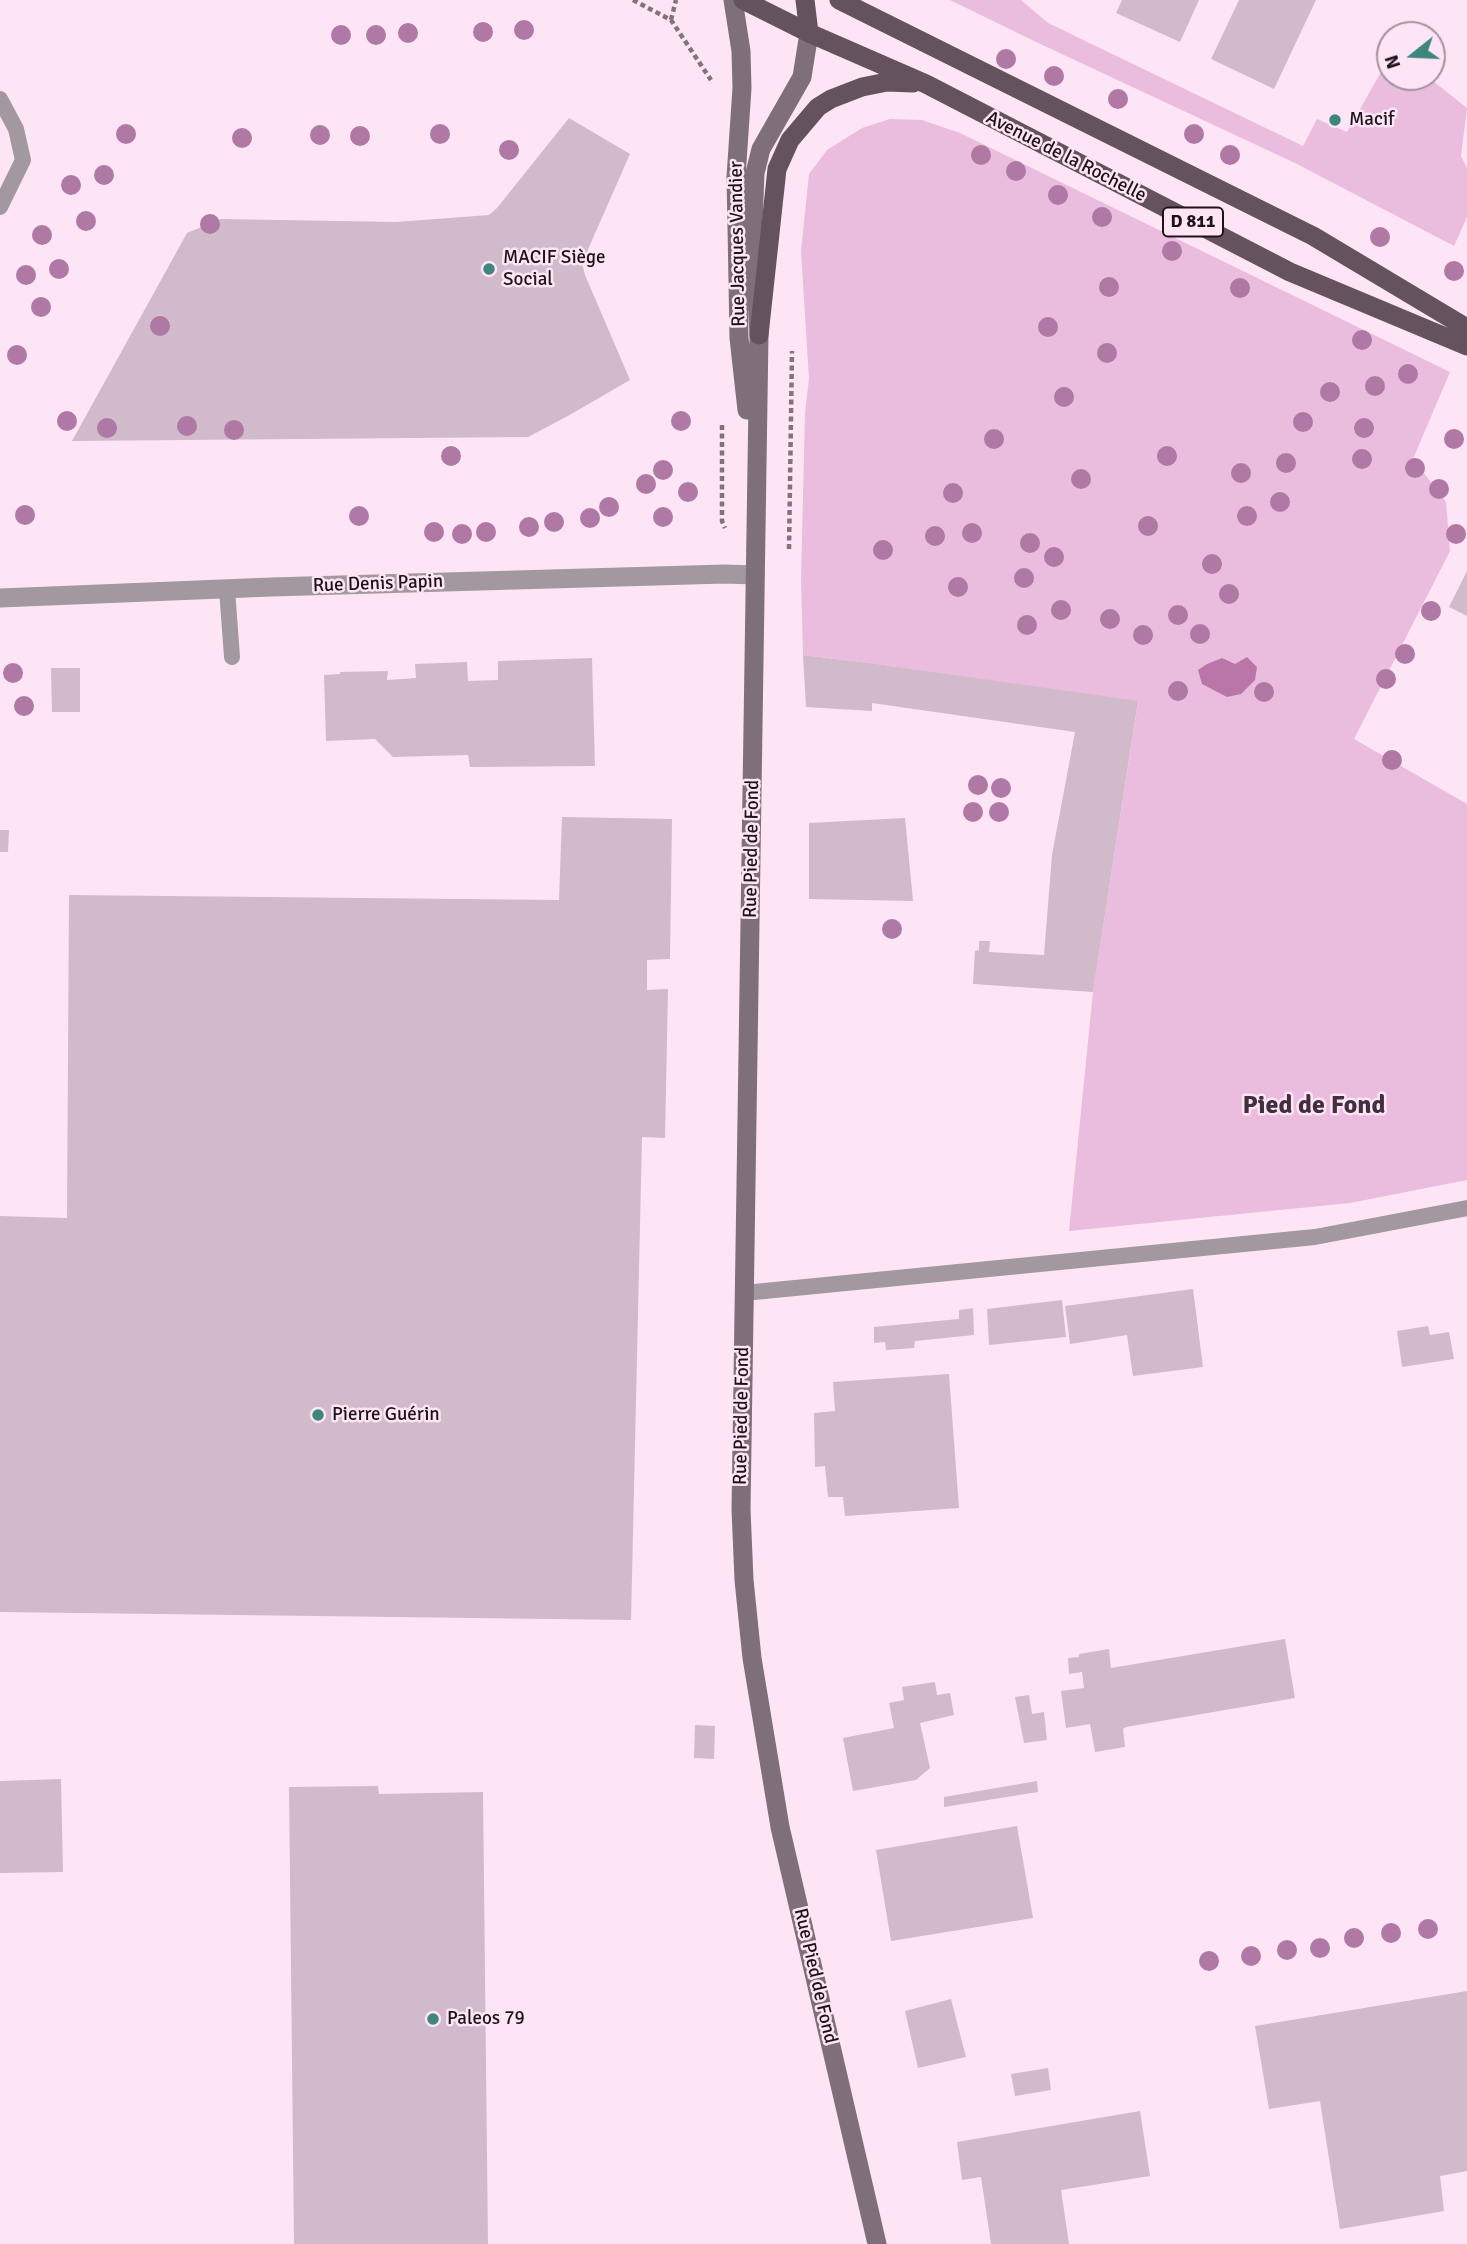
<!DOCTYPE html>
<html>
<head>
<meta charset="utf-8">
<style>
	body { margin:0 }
	#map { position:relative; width:1467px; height:2244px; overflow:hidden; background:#fee5f6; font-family:Signika,sans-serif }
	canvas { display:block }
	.north { position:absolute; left:1376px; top:21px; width:70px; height:70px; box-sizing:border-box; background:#fee5f6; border:2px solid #a4919e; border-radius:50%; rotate:252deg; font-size:19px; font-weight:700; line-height:28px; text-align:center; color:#1d141b }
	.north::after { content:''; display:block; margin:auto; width:24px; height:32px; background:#3e857d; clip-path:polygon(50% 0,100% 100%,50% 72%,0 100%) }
</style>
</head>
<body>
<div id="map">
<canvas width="1467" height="2244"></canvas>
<div class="north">N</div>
</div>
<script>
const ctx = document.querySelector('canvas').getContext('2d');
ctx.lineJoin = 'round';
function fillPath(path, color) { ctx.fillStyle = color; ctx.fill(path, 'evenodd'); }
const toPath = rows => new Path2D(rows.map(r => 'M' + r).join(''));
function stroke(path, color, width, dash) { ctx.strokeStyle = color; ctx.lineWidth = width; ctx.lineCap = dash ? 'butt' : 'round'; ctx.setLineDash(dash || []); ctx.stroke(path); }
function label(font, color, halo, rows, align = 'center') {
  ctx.font = font + ' Signika,sans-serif'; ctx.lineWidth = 5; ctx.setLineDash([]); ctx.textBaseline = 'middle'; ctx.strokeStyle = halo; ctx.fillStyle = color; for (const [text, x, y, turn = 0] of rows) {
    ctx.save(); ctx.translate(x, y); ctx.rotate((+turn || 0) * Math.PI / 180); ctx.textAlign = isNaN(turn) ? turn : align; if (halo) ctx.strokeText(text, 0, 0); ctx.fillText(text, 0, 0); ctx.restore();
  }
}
fillPath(toPath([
	[950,0,1021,0,1048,23,1303,146,1317,119,1347,132,1390,56,1390,77,1428,77,1467,108,1461,156,1467,168,1467,217,1454,246,1295,163,1034,41],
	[890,119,922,120,960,133,1450,372,1413,459,1446,502,1450,551,1354,739,1467,804,1467,1180,1350,1203,1069,1231,1093,992,1138,702,877,664,803,655,801,580,805,413,809,379,801,251,809,174,827,150,862,128]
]), '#eabcdd');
fillPath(toPath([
	[1247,657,1257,667,1255,680,1241,694,1227,697,1202,684,1198,670,1207,664,1222,658,1235,664]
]), '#bb76a9');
fillPath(toPath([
	[1122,0,1199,0,1180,42,1116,13],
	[1239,0,1316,0,1274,89,1211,59],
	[569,118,630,154,582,263,585,275,630,380,566,417,528,437,72,441,187,233,221,219,396,222,489,215,497,208],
	[1467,571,1467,616,1449,607],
	[803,655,877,664,1138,701,1093,992,973,984,975,951,979,950,979,941,990,941,989,952,1044,955,1052,855,1075,732,872,703,872,711,806,707],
	[592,658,595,766,470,767,468,755,393,757,375,739,326,741,324,675,340,674,340,672,388,671,387,680,416,678,415,664,467,662,468,681,498,680,498,661],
	[51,668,80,668,80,712,52,712],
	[562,817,672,819,670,959,647,960,647,990,668,989,665,1138,642,1137,631,1620,0,1612,0,1216,67,1218,69,895,559,900],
	[905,818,913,901,809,899,809,823],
	[0,830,9,830,8,852,0,852],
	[1193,1289,1203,1367,1133,1376,1127,1335,1070,1344,1065,1306],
	[1062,1300,1066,1337,989,1345,987,1309],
	[973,1308,974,1335,915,1341,914,1348,886,1350,885,1342,874,1343,874,1327,959,1319,959,1310],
	[1428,1326,1430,1335,1449,1332,1454,1359,1402,1367,1397,1331],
	[949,1374,959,1508,845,1516,843,1497,828,1497,825,1466,815,1467,814,1413,835,1411,833,1382],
	[1285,1639,1295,1698,1126,1727,1123,1729,1125,1747,1095,1752,1090,1724,1066,1728,1061,1691,1084,1688,1082,1672,1069,1674,1068,1658,1079,1657,1079,1654,1109,1649,1111,1668],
	[935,1682,937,1695,950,1693,954,1715,920,1723,930,1768,916,1780,853,1791,843,1738,894,1728,889,1703,904,1700,902,1687],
	[1029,1695,1032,1714,1044,1712,1047,1740,1024,1743,1015,1697],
	[695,1725,715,1726,714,1759,694,1758],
	[61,1779,63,1872,0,1873,0,1781],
	[1037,1781,1038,1792,944,1807,944,1797],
	[378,1786,379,1794,483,1792,488,2244,294,2244,289,1787],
	[1017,1826,1033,1918,891,1941,876,1850],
	[1467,1991,1467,2171,1440,2176,1444,2211,1340,2229,1320,2101,1269,2109,1255,2026],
	[951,1999,966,2057,918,2068,905,2011],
	[1048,2068,1051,2090,1015,2096,1011,2074],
	[1140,2111,1150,2176,1061,2190,1069,2244,991,2244,981,2177,962,2180,957,2142]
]), '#d1baca');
stroke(toPath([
	[633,0,671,20,711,80],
	[671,20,676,0],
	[722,425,722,521,725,528],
	[789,549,792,351]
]), '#82727e', 4.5, [5, 3.5]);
stroke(toPath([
	[0,99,16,129,23,160,0,207],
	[227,589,232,657],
	[744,1293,1315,1237,1467,1208]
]), '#a2989f', 16);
stroke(toPath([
	[0,598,271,587,725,574,755,575]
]), '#a2989f', 19);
stroke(toPath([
	[733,0,741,51,742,88,736,177,737,227,739,338,747,410],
	[809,33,802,77,761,149,755,173,753,225,759,335,741,1509,744,1580,752,1658,780,1827,877,2244]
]), '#7e6f7a', 19);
stroke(toPath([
	[743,0,809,33,926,84,1290,272,1467,346],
	[805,0,809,33],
	[839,0,1313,236,1467,328],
	[759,335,777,169,790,140,818,107,831,99,862,87,887,82,913,83]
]), '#64535f', 19);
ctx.fillStyle = '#b078a5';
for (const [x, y] of [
	[524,30],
	[483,32],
	[408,33],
	[341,35],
	[376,35],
	[1006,59],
	[1054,76],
	[1118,99],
	[126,134],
	[440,134],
	[1194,134],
	[320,135],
	[360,136],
	[242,138],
	[509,150],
	[981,155],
	[1230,155],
	[1016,171],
	[104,175],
	[71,185],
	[1058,195],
	[1102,217],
	[86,221],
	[210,224],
	[42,235],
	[1380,237],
	[1172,251],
	[59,269],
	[1454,271],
	[26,275],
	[1109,287],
	[1240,288],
	[41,307],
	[160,326],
	[1048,327],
	[1362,340],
	[1107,353],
	[17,355],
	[1408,374],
	[1375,386],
	[1330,392],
	[1064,397],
	[67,421],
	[681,421],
	[1303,422],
	[187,426],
	[107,428],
	[1364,428],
	[234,430],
	[994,439],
	[1454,439],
	[451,456],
	[1167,456],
	[1362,459],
	[1286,463],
	[1415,468],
	[663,470],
	[1241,473],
	[1081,479],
	[646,484],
	[1439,489],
	[688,492],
	[953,493],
	[1280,502],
	[609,507],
	[25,515],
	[359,516],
	[1247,516],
	[663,517],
	[590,518],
	[554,522],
	[1148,526],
	[529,527],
	[434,532],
	[486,532],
	[972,533],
	[462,534],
	[1456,534],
	[935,536],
	[1030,543],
	[883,550],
	[1054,557],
	[1212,564],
	[1024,578],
	[958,587],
	[1229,594],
	[1061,610],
	[1431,611],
	[1178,615],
	[1110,619],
	[1027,625],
	[1200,634],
	[1143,635],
	[1405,654],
	[13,673],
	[1386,679],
	[1178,691],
	[1264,692],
	[24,706],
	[1392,760],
	[978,785],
	[1001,788],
	[973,812],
	[999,812],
	[892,929],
	[1428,1929],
	[1391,1933],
	[1354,1938],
	[1320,1948],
	[1287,1950],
	[1251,1956],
	[1209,1961]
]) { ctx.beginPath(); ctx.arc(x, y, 10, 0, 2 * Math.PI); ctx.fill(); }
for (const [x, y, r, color] of [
	[1335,120,7,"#3e857d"],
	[489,269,7,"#3e857d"],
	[318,1415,7,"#3e857d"],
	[433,2019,7,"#3e857d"]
]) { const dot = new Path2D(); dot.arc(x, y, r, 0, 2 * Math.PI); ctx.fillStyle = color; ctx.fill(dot); stroke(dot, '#fee5f6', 2.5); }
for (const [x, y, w] of [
	[1193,222,60]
]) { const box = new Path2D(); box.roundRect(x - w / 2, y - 14.5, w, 29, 5); ctx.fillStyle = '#fee5f6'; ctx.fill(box); stroke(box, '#1d141b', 2); }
label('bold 18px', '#1d141b', null, [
	["D 811",1193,222]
]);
label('19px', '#1d141b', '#fee5f6', [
	["Macif",1349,120],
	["MACIF Siège",503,258],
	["Social",503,280],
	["Pierre Guérin",332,1415],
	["Paleos 79",447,2019]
], 'left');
label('19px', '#1d141b', '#fee5f6', [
	["Avenue de la Rochelle",1066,157,27],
	["Rue Jacques Vandier",738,244,-91],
	["Rue Denis Papin",378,584,-2],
	["Rue Pied de Fond",752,849,-89],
	["Rue Pied de Fond",742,1416,-89],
	["Rue Pied de Fond",815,1976,77]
]);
label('bold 26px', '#422f3d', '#fee5f6', [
	["Pied de Fond",1314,1106]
]);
</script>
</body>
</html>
